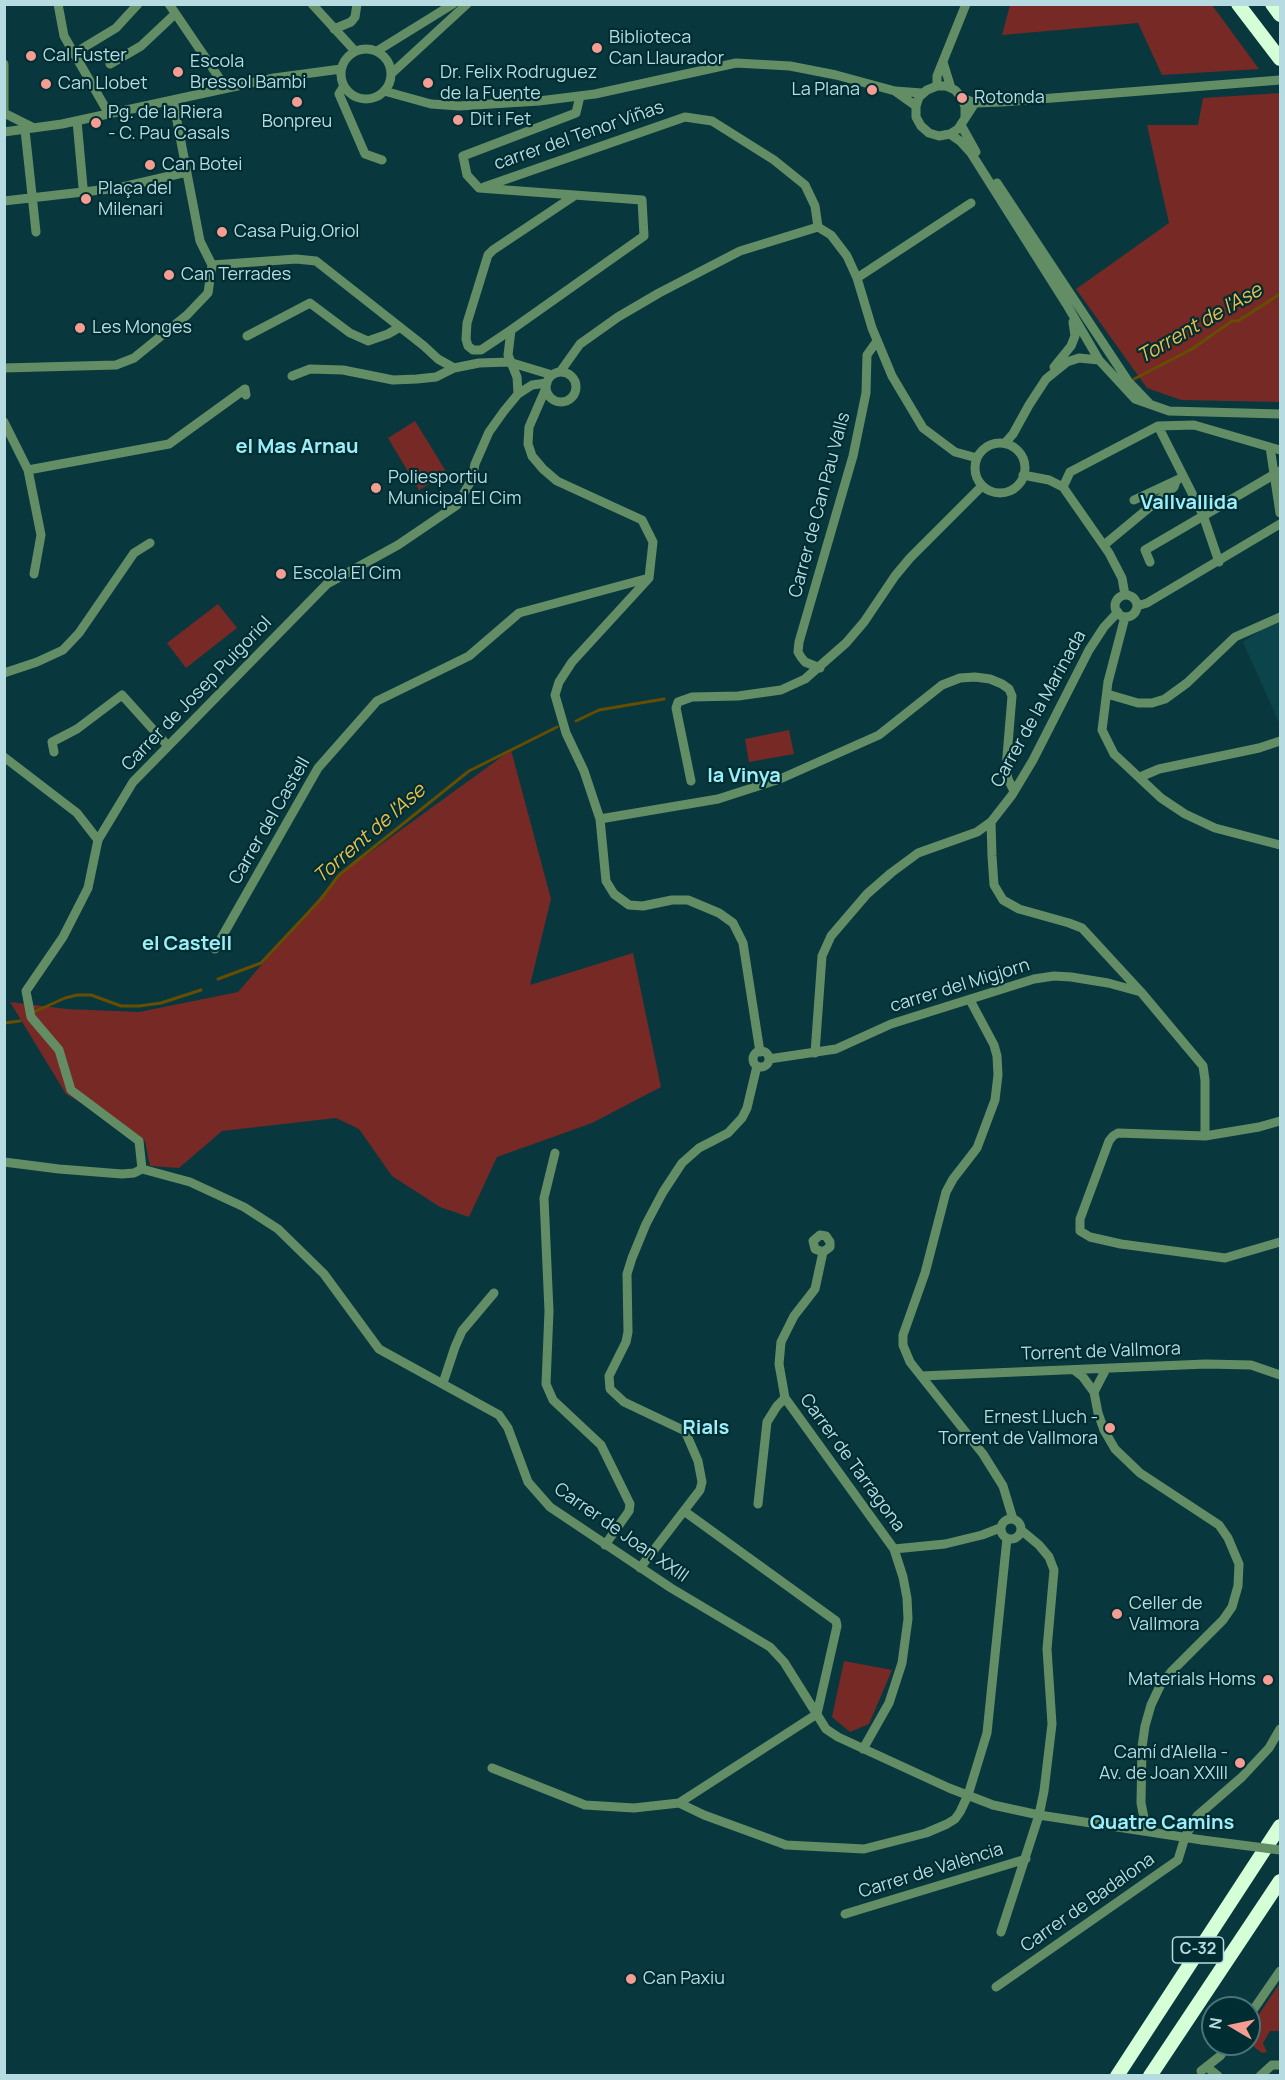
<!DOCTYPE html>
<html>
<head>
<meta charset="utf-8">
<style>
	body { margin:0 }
	#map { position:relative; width:1285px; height:2080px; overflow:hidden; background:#08383d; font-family:Manrope,sans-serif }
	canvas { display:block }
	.frame { position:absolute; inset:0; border:6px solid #b6dce1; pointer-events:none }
	.north { position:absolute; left:1201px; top:1996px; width:60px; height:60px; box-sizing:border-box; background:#002d32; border:2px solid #497378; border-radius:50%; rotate:279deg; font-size:16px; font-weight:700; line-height:24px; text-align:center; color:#b6dce1 }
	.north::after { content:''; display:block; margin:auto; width:21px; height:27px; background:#f59c93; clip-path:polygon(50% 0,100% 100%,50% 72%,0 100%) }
</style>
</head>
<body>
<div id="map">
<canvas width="1285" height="2080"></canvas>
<div class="frame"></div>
<div class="north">N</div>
</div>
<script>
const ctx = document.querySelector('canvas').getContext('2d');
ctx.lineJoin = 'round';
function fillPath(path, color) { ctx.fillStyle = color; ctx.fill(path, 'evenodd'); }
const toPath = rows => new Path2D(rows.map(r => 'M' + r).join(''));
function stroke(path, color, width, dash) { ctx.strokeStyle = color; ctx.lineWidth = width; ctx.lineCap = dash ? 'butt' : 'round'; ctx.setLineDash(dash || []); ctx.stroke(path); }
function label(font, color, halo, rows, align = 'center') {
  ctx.font = font + ' Manrope,sans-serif'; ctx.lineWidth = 4.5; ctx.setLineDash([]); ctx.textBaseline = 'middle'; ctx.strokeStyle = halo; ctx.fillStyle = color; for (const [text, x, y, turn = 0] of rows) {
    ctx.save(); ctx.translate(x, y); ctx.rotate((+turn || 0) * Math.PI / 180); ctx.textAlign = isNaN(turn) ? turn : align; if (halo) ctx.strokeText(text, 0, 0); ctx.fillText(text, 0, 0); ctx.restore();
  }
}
fillPath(toPath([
	[1280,622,1280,725,1243,642,1264,628]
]), '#0b444a');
fillPath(toPath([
	[1010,5,1212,5,1259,69,1162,75,1138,23,1002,35],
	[1280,93,1280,402,1181,400,1147,388,1076,289,1169,223,1147,125,1198,125,1203,98],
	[415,421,447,473,419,490,388,438],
	[218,604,237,628,186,668,167,643],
	[789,730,794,754,749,762,745,739],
	[511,750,551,899,530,985,633,953,661,1087,592,1123,497,1157,469,1217,440,1207,392,1176,359,1129,336,1118,222,1131,179,1168,150,1166,145,1141,66,1094,10,1002,67,1009,139,1012,238,992,339,875],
	[844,1661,892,1670,869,1724,850,1732,832,1717],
	[1280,1983,1280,2031,1270,2031,1263,2043,1267,2052,1262,2053,1249,2043,1249,2029]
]), '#772926');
stroke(toPath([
	[1134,379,1192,349,1232,321,1238,321,1280,294],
	[576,721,599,710,664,699],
	[218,979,261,963,321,899,339,875,469,771,557,727],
	[34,1012,65,998,77,995,91,995,121,1006,139,1006,161,1003,201,990],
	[4,1023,20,1021]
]), '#664d01', 3);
stroke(toPath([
	[58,4,64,36,109,114],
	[169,4,226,88],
	[312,4,355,51],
	[334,29,351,22,355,17,357,4],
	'341 74a25 25 0 1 1 50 0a25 25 0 1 1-50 0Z',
	[377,51,453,4],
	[73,54,116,28,138,4],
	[943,62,951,88],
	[4,64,4,112],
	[110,64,141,46,175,14],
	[391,74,467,4],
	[344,86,339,94,365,154,382,160],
	[937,86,937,76,966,4],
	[384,91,431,104,459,106,539,101,595,94,736,63,790,66,836,75,895,91,922,93],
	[895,91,916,106],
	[962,98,975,103,1002,102,1280,80],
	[173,100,200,241,212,265,296,259,316,261,424,346,438,359,454,368,479,363,509,362,552,375],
	[4,113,34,128],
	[965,117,965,107,962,98,955,90,946,86,937,86,927,90,919,97,916,106,916,117,921,126,929,133,939,136,950,134,958,129,975,103],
	[77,121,83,187],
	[961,125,976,152],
	[25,130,36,232],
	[4,132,62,124,274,78,341,69],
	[950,134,960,141,971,153,1067,305,1099,360,1135,399,1169,411,1280,414],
	[997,183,1128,381,1149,403],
	[484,187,685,117,712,121,774,160,805,185,815,206,818,227],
	[479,188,642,200,644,236,511,330,508,355,517,377,518,394],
	[479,188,467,175,463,156,576,113,580,96],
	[4,201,118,188,187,172],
	[818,227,831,235,847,256,857,278,872,328,892,376,923,428,955,452,977,458],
	[857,278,971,203],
	[511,330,481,350,473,350,468,346,466,339,467,323,488,255,493,250,574,196],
	[247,336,310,303,350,333,368,341,388,334,400,327],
	[1054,367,1071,346,1075,336,1073,322],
	[4,368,116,365,134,358,187,315,208,293,212,265],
	'546 387a15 15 0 1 1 30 0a15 15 0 1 1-30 0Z',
	[560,372,580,344,618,317,659,293,740,251,818,227],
	[292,376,310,369,343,370,393,380,417,379,436,377,454,368],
	[546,388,529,427,528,444,532,456,543,469,557,481,642,520,653,542,649,578,572,662,559,682,555,695,566,733,584,771,600,819,606,881,614,894,629,905,643,906,672,900,688,900,719,913,733,923,743,943,760,1052],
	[4,422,28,470,41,535,34,574],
	[1158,426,1203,515,1219,562],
	[1005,443,1013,434,1029,405,1046,379,1067,362,1079,358,1099,360],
	'975 468a25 25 0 1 1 50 0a25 25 0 1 1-50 0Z',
	[1270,447,1280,513],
	[28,470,169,444,245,389,246,395],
	[1023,475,1049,480,1063,487,1109,553,1122,578,1125,595],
	[1063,487,1070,472,1158,426,1194,425,1280,450],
	[1134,500,1179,479],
	[1104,545,1174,487,1176,481],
	[1150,562,1145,550,1280,471],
	'1115 606a11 11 0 1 1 22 0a11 11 0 1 1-22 0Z',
	[1137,606,1147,603,1280,524],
	[1118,612,1104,627,1089,650,1033,760,1012,795,991,822,992,856,994,885,1003,900,1019,909,1069,923,1082,928,1141,992],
	[1125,617,1108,682,1102,730,1114,754,1161,798,1185,814,1215,828,1280,845],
	[820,668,805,662,801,657,798,652,799,642,853,456,866,393,867,355,877,341],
	[4,673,37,662,63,650,79,633,134,553,150,543],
	[1107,694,1138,703,1152,703,1165,699,1187,683,1235,637,1280,617],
	[54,752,52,742,77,729,122,695,168,746],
	[4,757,77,813,98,840],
	[1140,777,1159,769,1259,748,1280,741],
	[691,781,676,708,678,702,692,697,738,696,781,690,805,679,846,643,864,622,895,576,910,558,982,486],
	[600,819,718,799,780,779,879,735,942,685,960,678,975,677,990,679,1002,684,1009,689,1012,696,1006,768,1008,779,1014,791],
	[215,949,318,768,377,701,469,656,519,613,649,578],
	[970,1000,994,1045,997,1056,998,1075,995,1100,977,1148,953,1179,946,1192,925,1273,903,1335,903,1345,910,1362,983,1454,1003,1486,1013,1519],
	'753 1059a8 8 0 1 1 16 0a8 8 0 1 1-16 0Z',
	[815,1053,822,956,831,936,867,894,891,873,918,853,977,832,991,822],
	[769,1059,836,1049,891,1024,1034,979,1054,976,1071,977,1108,983,1141,992,1203,1066,1205,1080,1205,1136],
	[1280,1121,1259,1127,1205,1136,1118,1133,1113,1136,1109,1141,1080,1219,1080,1231,1090,1237,1121,1244,1225,1258,1280,1242],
	[555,1153,544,1198,549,1311,546,1384,553,1400,601,1445,630,1504,629,1511,605,1545],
	[4,1162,59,1169,122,1174,134,1173,142,1169],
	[142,1169,190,1182,244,1207,278,1229,324,1274,379,1349,499,1415,508,1428,528,1482,550,1507,671,1588,770,1647,784,1662,826,1729,838,1737,949,1788,993,1805,1039,1815,1202,1840],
	[142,1169,139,1141,71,1090,59,1050,31,1017,26,991,63,937,88,888,98,840,133,782,327,584,398,545,457,505,472,479,475,464,489,432,504,411,518,394,532,385,547,383],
	[1074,1370,1083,1377,1094,1392,1098,1413,1104,1430,1115,1449,1140,1473,1219,1525,1228,1538,1239,1564,1238,1586,1232,1607,1223,1620,1171,1672,1160,1686,1151,1705,1145,1726,1142,1747,1141,1803,1144,1818,1149,1831],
	[921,1376,1206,1364,1251,1365,1280,1375],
	[443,1383,455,1347,462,1331,494,1293],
	[1094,1392,1106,1369],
	[785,1398,779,1364,781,1342,794,1316,815,1289,823,1252,815,1249,813,1241,820,1235,826,1236,830,1242,830,1247,823,1252],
	[758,1504,767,1422,777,1406,785,1398,894,1549,903,1577,907,1598,908,1619,902,1663,889,1703,863,1749],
	[684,1511,836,1621,837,1626,817,1714],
	'1001 1529a10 10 0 1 1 20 0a10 10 0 1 1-20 0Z',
	[894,1549,945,1544,982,1535,1000,1528],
	[640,1568,700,1490,702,1482,698,1461,685,1431,624,1402,610,1389,609,1376,626,1342,628,1332,627,1274,632,1258,646,1224,663,1192,682,1163,699,1148,728,1133,742,1118,747,1108,757,1066],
	[492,1768,585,1805,634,1808,679,1803,817,1714],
	[679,1803,704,1815,786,1845,864,1849,926,1833,947,1824,955,1819,960,1812,968,1795,987,1733,1007,1538],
	[845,1914,1026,1859],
	[1001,1932,1039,1815,1044,1791,1052,1724,1047,1649,1054,1570,1049,1557,1039,1545,1021,1530],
	[996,1987,1178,1860,1185,1837,1197,1816,1242,1777,1269,1748,1280,1729],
	[1249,2016,1280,1971],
	[1207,2067,1218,2076],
	[1201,2071,1220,2056,1229,2044],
	[1260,2076,1272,2065,1280,2065]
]), '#638e65', 9);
stroke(toPath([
	[1238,4,1280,59],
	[1272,4,1280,15],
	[1117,2076,1280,1826],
	[1150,2076,1280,1881]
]), '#d5ffd7', 14);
stroke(toPath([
	[1202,1840,1280,1850]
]), '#638e65', 9);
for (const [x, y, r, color] of [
	[597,48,6,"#f59c93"],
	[31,56,6,"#f59c93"],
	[178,72,6,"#f59c93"],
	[428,83,6,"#f59c93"],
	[46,84,6,"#f59c93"],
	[872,90,6,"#f59c93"],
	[962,98,6,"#f59c93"],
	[297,102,6,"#f59c93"],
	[458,120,6,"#f59c93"],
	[96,123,6,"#f59c93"],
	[150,165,6,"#f59c93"],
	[86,199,6,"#f59c93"],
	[222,232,6,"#f59c93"],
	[169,275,6,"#f59c93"],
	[80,328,6,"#f59c93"],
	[376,488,6,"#f59c93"],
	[281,574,6,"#f59c93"],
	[1110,1428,6,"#f59c93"],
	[1117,1614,6,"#f59c93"],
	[1268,1680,6,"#f59c93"],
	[1240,1763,6,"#f59c93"],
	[631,1979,6,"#f59c93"]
]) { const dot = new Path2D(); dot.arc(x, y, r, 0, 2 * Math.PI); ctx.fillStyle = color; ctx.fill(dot); stroke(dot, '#002d32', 2); }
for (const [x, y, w] of [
	[1198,1950,51]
]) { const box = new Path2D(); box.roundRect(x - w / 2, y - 13, w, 26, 4.5); ctx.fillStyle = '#002d32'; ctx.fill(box); stroke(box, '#b6dce1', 1.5); }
label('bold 16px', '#b6dce1', null, [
	["C-32",1198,1950]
]);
label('18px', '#b6dce1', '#002d32', [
	["Biblioteca",609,38],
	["Can Llaurador",609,59],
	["Cal Fuster",43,56],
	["Escola",190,62],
	["Bressol Bambi",190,83],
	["Dr. Felix Rodruguez",440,73],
	["de la Fuente",440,94],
	["Can Llobet",58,84],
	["La Plana",860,90,"right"],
	["Rotonda",974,98],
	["Pg. de la Riera",108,113],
	["- C. Pau Casals",108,134],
	["Dit i Fet",470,120],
	["Bonpreu",297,122,"center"],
	["Can Botei",162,165],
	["Plaça del",98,189],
	["Milenari",98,210],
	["Casa Puig.Oriol",234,232],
	["Can Terrades",181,275],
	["Les Monges",92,328],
	["Poliesportiu",388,478],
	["Municipal El Cim",388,499],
	["Escola El Cim",293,574],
	["Ernest Lluch -",1098,1418,"right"],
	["Torrent de Vallmora",1098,1439,"right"],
	["Celler de",1129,1604],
	["Vallmora",1129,1625],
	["Materials Homs",1256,1680,"right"],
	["Camí d'Alella -",1228,1753,"right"],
	["Av. de Joan XXIII",1228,1774,"right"],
	["Can Paxiu",643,1979]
], 'left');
label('18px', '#b6dce1', '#002d32', [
	["carrer del Tenor Viñas",579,136,-19],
	["Carrer de Can Pau Valls",820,505,-75],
	["Carrer de Josep Puigoriol",197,694,-46],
	["Carrer de la Marinada",1039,709,-61],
	["Carrer del Castell",270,821,-60],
	["carrer del Migjorn",960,986,-17],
	["Torrent de Vallmora",1101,1352,-2],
	["Carrer de Tarragona",852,1463,54],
	["Carrer de Joan XXIII",621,1533,35],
	["Carrer de València",931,1871,-17],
	["Carrer de Badalona",1088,1903,-35]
]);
label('italic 20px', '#ecbd4a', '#002d32', [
	["Torrent de l'Ase",1200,324,-30],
	["Torrent de l'Ase",370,834,-41]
]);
label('bold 20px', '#9ceef9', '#002d32', [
	["el Mas Arnau",297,447],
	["Vallvallida",1189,503],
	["la Vinya",744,776],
	["el Castell",187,944],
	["Rials",706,1428],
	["Quatre Camins",1162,1823]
]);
</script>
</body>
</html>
